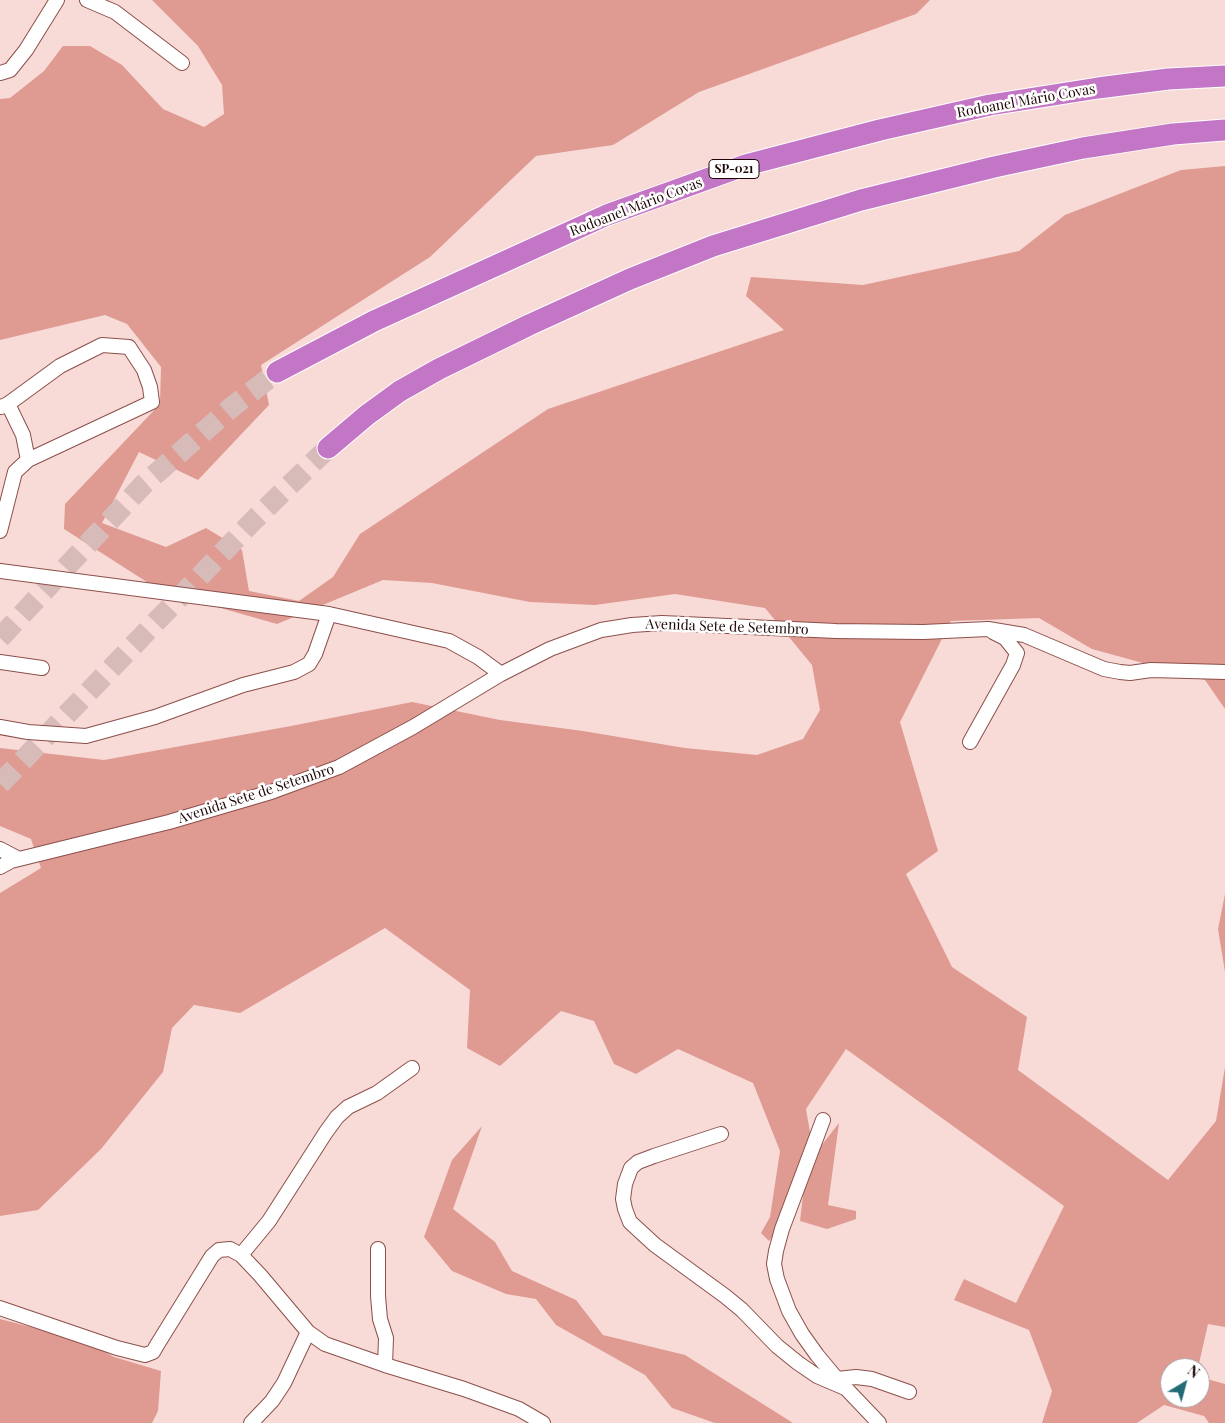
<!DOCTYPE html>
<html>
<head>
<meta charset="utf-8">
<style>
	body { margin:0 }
	#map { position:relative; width:1225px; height:1423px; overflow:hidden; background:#f8dbd7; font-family:"Playfair Display",serif }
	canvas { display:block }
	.north { position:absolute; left:1160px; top:1358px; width:50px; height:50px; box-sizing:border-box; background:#fff; border:1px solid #a59b9b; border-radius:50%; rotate:37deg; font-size:14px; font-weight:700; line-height:20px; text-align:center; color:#1d0605 }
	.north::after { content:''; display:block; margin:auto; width:18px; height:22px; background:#206b74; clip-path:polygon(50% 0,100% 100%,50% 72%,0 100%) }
</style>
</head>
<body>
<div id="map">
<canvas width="1225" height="1423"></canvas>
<div class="north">N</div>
</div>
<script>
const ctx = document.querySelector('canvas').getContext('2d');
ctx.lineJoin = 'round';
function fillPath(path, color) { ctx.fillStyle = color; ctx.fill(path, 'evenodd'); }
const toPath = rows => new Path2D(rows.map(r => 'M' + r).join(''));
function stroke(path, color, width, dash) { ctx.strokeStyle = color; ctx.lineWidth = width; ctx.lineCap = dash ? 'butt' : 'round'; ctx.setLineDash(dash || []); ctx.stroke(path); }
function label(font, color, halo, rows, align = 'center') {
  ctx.font = font + ' "Playfair Display",serif'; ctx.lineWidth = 5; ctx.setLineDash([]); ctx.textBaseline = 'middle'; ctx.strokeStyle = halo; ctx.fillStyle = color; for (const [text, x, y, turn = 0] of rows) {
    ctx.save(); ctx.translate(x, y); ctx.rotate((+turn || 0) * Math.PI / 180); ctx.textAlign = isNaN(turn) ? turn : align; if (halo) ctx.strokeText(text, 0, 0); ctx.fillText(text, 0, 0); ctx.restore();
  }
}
fillPath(toPath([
	[152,0,930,0,916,14,699,92,613,145,536,156,430,257,261,365,269,405,198,480,139,452,102,523,166,547,206,528,242,550,249,591,299,601,333,577,360,534,548,409,784,330,746,296,751,277,863,285,1019,251,1065,215,1181,170,1225,166,1225,709,1205,680,1092,649,1039,618,951,621,900,722,938,851,906,874,952,967,1027,1017,1018,1070,1168,1180,1216,1121,1225,1067,1225,1327,1208,1324,1198,1368,1170,1368,1170,1398,1200,1398,1200,1377,1225,1384,1225,1423,1209,1423,1204,1416,1164,1405,1137,1423,1042,1423,1052,1391,1029,1330,954,1300,964,1279,1016,1303,1064,1206,846,1049,806,1109,812,1144,821,1146,839,1123,828,1205,856,1211,856,1219,827,1229,800,1221,804,1187,782,1224,769,1241,761,1233,770,1217,780,1151,753,1083,678,1049,636,1074,614,1064,594,1021,561,1011,500,1066,467,1048,470,990,385,928,240,1013,194,1005,172,1028,163,1072,101,1149,38,1210,0,1216,0,893,41,868,31,839,0,826,0,748,104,760,291,726,412,702,500,720,583,731,685,748,757,755,803,739,820,710,812,665,765,608,675,594,595,605,530,602,432,583,383,580,277,624,161,591,64,529,65,504,160,404,161,367,127,324,105,315,0,340,0,99,10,98,44,71,63,46,90,46,122,65,163,109,204,127,224,114,222,85,198,46],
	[1225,894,1225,972,1218,929],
	[482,1126,453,1209,495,1242,512,1271,576,1300,603,1335,685,1355,793,1423,715,1423,672,1408,645,1375,556,1325,536,1299,506,1294,452,1271,424,1237,452,1160],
	[0,1319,88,1342,114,1357,161,1371,158,1411,152,1423,0,1423]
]), '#df9a92');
stroke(toPath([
	[0,638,143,485,232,407,277,372],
	[0,784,254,520,328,448]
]), '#d7bbb8', 21, [21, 11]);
const minor = toPath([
	[87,0,115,12,182,63],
	[0,73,10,70,26,50,57,0],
	[1,407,8,404,23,435,28,460],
	[0,531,15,472,28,460,152,402,150,387,144,370,129,347,102,345,60,366,8,404],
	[0,571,329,614],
	[0,662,42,668],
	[0,727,28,732,86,736,155,717,243,685,294,672,309,664,315,654,329,614,449,641,478,657,501,674],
	[970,742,1013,665,1017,653,1005,638,993,632],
	[0,849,19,859],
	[0,867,11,861,169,822,271,792,339,767,413,727,501,674,550,649,601,630,632,625,662,623,836,631,923,632,988,629,1024,635,1104,669,1120,672,1130,673,1151,670,1225,672],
	[412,1068,377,1093,348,1107,337,1117,326,1132,269,1221,241,1255,260,1275,308,1332,325,1344,385,1365,464,1389,519,1409,543,1423],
	[823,1120,782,1229,776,1251,774,1264,777,1279,789,1311,802,1334,817,1355,837,1379,879,1423],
	[721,1134,654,1156,638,1162,631,1168,625,1184,623,1199,625,1209,630,1222,655,1245,725,1296,742,1310,777,1346,798,1363,817,1376,845,1388],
	[378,1249,378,1296,380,1319,386,1338,385,1365],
	[0,1308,117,1348,145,1355,153,1352,157,1345,212,1256,219,1250,230,1249,241,1255],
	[837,1379,856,1377,872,1379,909,1392],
	[251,1423,272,1401,284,1383,308,1332]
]);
const highway = toPath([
	[277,372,374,321,607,215,746,165,880,130,990,105,1098,88,1168,79,1225,76],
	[328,448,367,415,400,391,439,369,529,325,630,279,713,246,861,200,994,167,1083,148,1173,134,1225,130]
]);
stroke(minor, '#8c4f4a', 16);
stroke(highway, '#fff', 23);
stroke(minor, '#fff', 14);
stroke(highway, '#c376c5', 21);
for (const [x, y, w] of [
	[734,169,50]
]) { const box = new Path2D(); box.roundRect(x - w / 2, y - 9.5, w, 19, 4); ctx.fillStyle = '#fff'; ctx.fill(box); stroke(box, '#1d0605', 1); }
label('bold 12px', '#1d0605', null, [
	["SP-021",734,169]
]);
label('14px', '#1d0605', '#fff', [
	["Rodoanel Mário Covas",1026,101,-10],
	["Rodoanel Mário Covas",636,207,-21],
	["Avenida Sete de Setembro",727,627,2],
	["Avenida Sete de Setembro",256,794,-18]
]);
</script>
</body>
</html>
